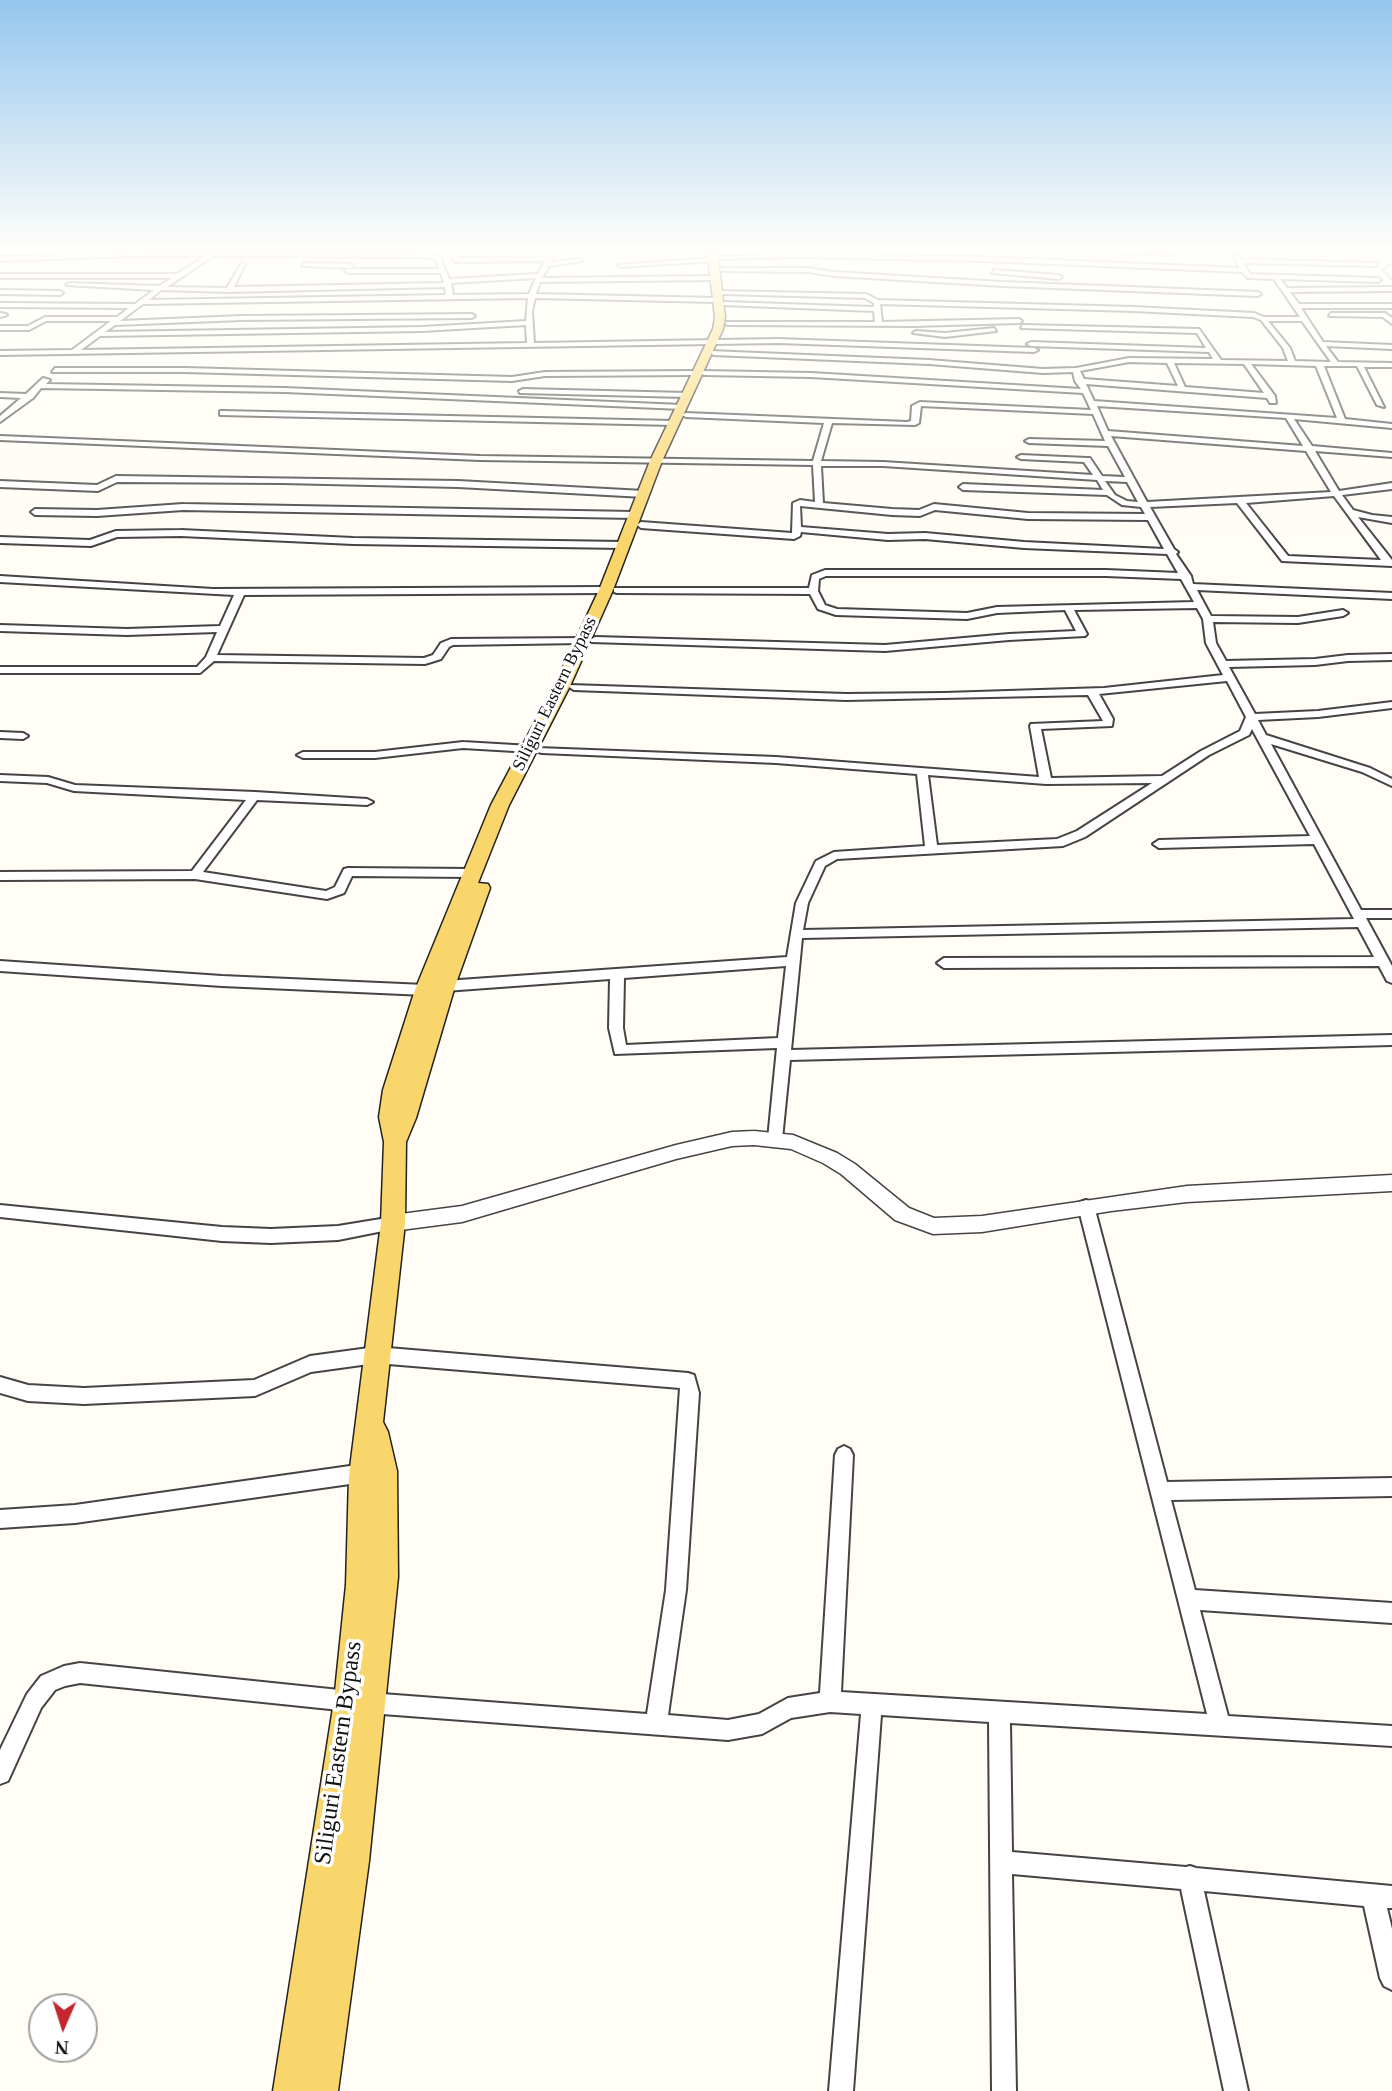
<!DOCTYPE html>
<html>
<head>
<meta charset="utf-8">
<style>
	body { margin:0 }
	#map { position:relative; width:1392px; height:2091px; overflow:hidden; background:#fffdf5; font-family:"Times New Roman",serif }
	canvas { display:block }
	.north { position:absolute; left:28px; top:1993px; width:70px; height:70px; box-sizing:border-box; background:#fff; border:2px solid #a0a0a0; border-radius:50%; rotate:183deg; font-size:19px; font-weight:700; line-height:28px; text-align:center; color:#111 }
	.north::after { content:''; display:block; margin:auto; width:24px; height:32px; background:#c4262e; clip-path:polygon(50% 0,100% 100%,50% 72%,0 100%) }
</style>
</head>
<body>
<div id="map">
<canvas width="1392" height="2091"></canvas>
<div class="north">N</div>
</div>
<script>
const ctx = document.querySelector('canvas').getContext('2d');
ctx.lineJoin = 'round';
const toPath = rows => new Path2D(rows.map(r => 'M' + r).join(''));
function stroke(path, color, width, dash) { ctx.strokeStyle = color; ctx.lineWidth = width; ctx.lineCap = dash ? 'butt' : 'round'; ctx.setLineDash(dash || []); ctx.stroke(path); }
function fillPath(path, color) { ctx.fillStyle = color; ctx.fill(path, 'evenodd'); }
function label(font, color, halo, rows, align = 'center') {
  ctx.font = font + ' "Times New Roman",serif'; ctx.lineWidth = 7; ctx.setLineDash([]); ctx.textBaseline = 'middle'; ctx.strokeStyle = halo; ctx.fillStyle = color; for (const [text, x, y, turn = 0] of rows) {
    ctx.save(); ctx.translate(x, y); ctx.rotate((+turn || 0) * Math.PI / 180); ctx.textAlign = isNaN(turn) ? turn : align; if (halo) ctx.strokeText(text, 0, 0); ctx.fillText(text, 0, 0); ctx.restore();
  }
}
stroke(toPath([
	[1392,263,1383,270,1392,280]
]), '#3f96cf', 2.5);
const minor = toPath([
	[451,249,457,249,459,258,547,257,552,249,558,249,551,262,580,259,583,261,549,266,542,278,714,276,717,278,714,280,540,282,536,294,716,298,719,300,716,302,535,298,532,311,534,343,778,339,1034,348,1038,350,1034,352,778,343,0,355,0,351,72,350,111,321,46,321,29,330,0,330,0,326,28,326,45,317,117,317,129,308,0,307,0,303,135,304,154,290,66,285,69,283,159,286,172,278,0,278,0,274,177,274,205,256,133,256,0,261,0,257,133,252,425,253,440,257,449,279,538,274,545,261,456,262,453,260,451,249],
	[213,256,425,257,435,259,439,269,348,269,345,271,348,273,441,273,444,283,234,287,245,264,242,262,227,288,167,287,213,256],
	[536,278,529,294,453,295,451,283,536,278],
	[445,287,446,295,149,300,161,290,229,292,445,287],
	[528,298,526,321,422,327,105,332,115,325,242,320,472,318,475,316,472,314,242,316,120,321,143,304,528,298],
	[526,325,527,343,81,350,100,336,422,331,526,325],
	[1047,249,1099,249,1172,253,1169,255,1047,249],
	[1233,249,1323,249,1320,251,1236,251,1233,249],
	[1324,249,1346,249,1343,251,1324,249],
	[800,253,983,257,1240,268,1233,255,1237,255,1240,259,1378,263,1376,266,1243,263,1250,274,1378,278,1381,280,1378,282,1280,279,1287,288,1392,287,1392,291,1290,292,1299,304,1392,304,1392,308,1301,308,1323,342,1392,345,1392,349,1326,346,1338,362,1392,363,1392,367,1364,367,1384,407,1377,405,1357,366,1324,366,1345,419,1392,424,1392,428,1294,419,1312,446,1392,453,1392,457,1315,451,1339,491,1392,483,1392,489,1342,495,1353,510,1372,515,1392,517,1392,523,1358,517,1392,560,1392,566,1282,561,1237,503,1150,507,1174,549,1178,552,1176,554,1191,576,1193,584,1392,593,1392,599,1197,590,1211,616,1298,617,1343,610,1348,613,1343,616,1298,623,1213,622,1216,643,1226,661,1315,659,1348,655,1392,654,1392,660,1348,661,1315,665,1229,667,1255,714,1318,711,1392,702,1392,708,1318,717,1258,720,1266,735,1370,768,1392,779,1392,786,1362,772,1271,744,1361,910,1392,910,1392,918,1366,918,1392,966,1392,983,1387,981,1379,966,944,968,937,963,944,958,1374,957,1358,927,802,938,791,1050,1392,1035,1392,1045,790,1060,782,1139,780,1143,775,1145,770,1143,768,1139,777,1048,615,1054,609,1028,610,979,445,991,438,986,445,981,787,957,796,903,816,861,834,852,925,846,917,774,776,763,542,753,538,752,538,748,776,757,1039,777,1030,726,1031,724,1103,721,1088,695,846,700,574,690,569,687,570,685,846,694,944,693,1104,688,1223,675,1206,643,1203,619,1197,608,1074,610,1087,634,1085,636,1009,640,885,651,591,642,590,640,595,637,885,645,1009,634,1076,631,1065,610,997,613,967,619,836,615,818,609,810,594,617,593,614,592,614,588,809,588,812,575,825,570,1106,570,1178,573,1167,554,1024,548,925,539,888,540,801,532,800,536,794,539,641,528,637,525,641,522,792,533,793,503,800,500,815,502,813,465,480,460,0,440,0,436,480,456,813,461,824,423,686,417,682,415,686,413,907,422,911,421,912,406,920,402,1091,410,1083,393,811,377,704,375,700,373,704,371,811,373,1081,389,1075,381,1073,372,1043,373,929,364,713,355,710,351,929,360,1043,369,1076,368,1129,358,1213,359,1209,352,1031,346,1027,344,1031,342,1206,348,1197,333,1021,328,1023,325,1199,329,1221,360,1288,361,1283,348,1261,320,1253,317,1134,311,880,304,882,322,1019,319,1022,321,1019,323,914,326,727,325,725,322,875,322,874,311,722,305,724,302,874,307,874,303,865,298,722,294,720,291,866,294,878,300,1134,307,1254,313,1264,317,1300,317,1274,279,1248,278,1242,272,983,261,800,257,720,259,717,257,800,253],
	[1268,321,1302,321,1331,362,1295,361,1290,348,1268,321],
	[1129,362,1167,363,1178,386,1084,379,1080,371,1129,362],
	[1174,363,1244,364,1264,393,1185,387,1174,363],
	[1251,364,1316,366,1337,418,1094,401,1086,384,1267,398,1270,403,1276,403,1275,396,1251,364],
	[921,406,1093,414,1105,441,1029,439,1025,441,1029,443,1108,446,1125,477,1102,476,1090,458,1087,458,1021,455,1017,457,1021,459,1084,462,1093,475,883,462,821,461,832,423,915,425,919,423,921,406],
	[1097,406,1286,418,1303,446,1108,431,1097,406],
	[1111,436,1306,451,1331,492,1147,502,1111,436],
	[821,466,883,466,1097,480,1103,490,963,484,959,487,963,490,1107,495,1122,505,1141,507,1145,514,1028,513,934,504,919,510,892,509,823,503,821,466],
	[1105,481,1127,482,1138,502,1127,501,1115,495,1105,481],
	[1334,496,1381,560,1288,556,1246,503,1334,496],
	[800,506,892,515,920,516,935,510,1028,519,1148,520,1164,549,1024,542,925,533,888,534,801,527,800,506],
	[826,576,1106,576,1181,579,1194,602,997,607,967,613,837,609,825,605,818,591,819,579,826,576],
	[1227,681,1246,717,1240,731,1201,751,1162,776,1051,778,1041,729,1112,726,1113,719,1099,694,1227,681],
	[1252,729,1310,836,1159,840,1153,844,1159,848,1314,844,1354,919,803,930,808,903,825,866,837,859,1063,846,1085,837,1209,755,1249,735,1252,729],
	[928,775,1046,784,1152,783,1077,831,1057,839,937,845,928,775],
	[786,966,778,1038,626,1045,623,1028,624,978,786,966],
	[714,258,716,261,620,267,617,265,714,258],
	[304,263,351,264,354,266,351,268,302,266,304,263],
	[721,268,809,268,834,272,1002,282,1258,292,1261,294,1258,296,1002,286,834,276,809,272,719,271,721,268],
	[994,270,1059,275,1062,277,1059,279,992,273,994,270],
	[0,290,60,291,63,293,60,295,0,294,0,290],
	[0,313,6,314,7,315,0,317,0,313],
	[1331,313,1385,313,1392,318,1392,324,1383,317,1329,316,1331,313],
	[994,328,996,331,945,337,913,333,916,331,945,333,994,328],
	[55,368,185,368,512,377,545,372,696,371,700,373,696,375,545,376,512,381,185,372,52,372,55,368],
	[43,378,50,380,46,384,285,388,682,405,686,407,682,409,285,392,41,388,33,398,0,422,0,416,21,398,0,397,0,393,26,394,43,378],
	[523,389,687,393,691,395,687,397,520,393,519,391,523,389],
	[223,411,674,421,678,423,674,425,220,415,220,411,223,411],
	[116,476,458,481,644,491,648,494,644,497,458,487,282,483,117,482,98,491,0,487,0,481,97,485,116,476],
	[183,504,634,512,638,515,634,518,183,510,97,516,35,515,31,512,35,509,97,510,183,504],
	[181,530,353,538,623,542,628,545,623,548,353,544,181,536,117,537,91,546,0,543,0,537,90,540,116,531,181,530],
	[0,576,213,589,606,587,611,590,606,593,244,595,217,655,424,658,433,655,441,643,451,639,586,638,587,640,582,643,453,645,449,647,441,659,425,664,214,661,200,673,0,673,0,667,197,667,206,657,217,632,127,635,0,631,0,625,127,629,220,626,234,595,0,582,0,576],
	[0,732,23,733,28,736,23,739,0,738,0,732],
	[463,742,531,746,537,749,531,752,463,748,375,758,303,758,297,755,303,752,375,752,463,742],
	[0,775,48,777,75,785,255,792,367,799,373,802,367,805,257,800,203,872,326,891,335,887,344,869,348,868,472,869,478,873,472,877,352,876,344,893,327,899,195,879,0,880,0,872,192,871,246,800,74,791,47,783,0,781,0,775],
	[0,961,222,976,425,985,432,990,425,995,222,986,0,971,0,961],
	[1086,1200,1092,1202,1094,1206,1167,1482,1392,1478,1392,1496,1171,1500,1195,1590,1392,1603,1392,1623,1200,1610,1228,1716,1392,1726,1392,1746,1010,1723,1012,1852,1186,1867,1190,1866,1196,1868,1392,1886,1392,1908,1387,1908,1392,1929,1392,1990,1384,1986,1380,1978,1364,1906,1204,1891,1248,2091,1224,2091,1181,1889,1012,1874,1016,2091,992,2091,989,1722,881,1715,853,2091,829,2091,861,1714,830,1712,791,1718,762,1734,728,1740,369,1713,362,1710,359,1703,362,1696,369,1693,647,1714,666,1590,680,1388,376,1363,311,1372,255,1396,84,1404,28,1401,0,1393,0,1377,28,1385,84,1388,254,1380,310,1356,376,1347,688,1373,694,1375,699,1393,686,1590,668,1715,728,1720,759,1714,788,1698,820,1693,835,1455,838,1449,844,1446,850,1449,853,1455,841,1692,1207,1714,1078,1206,1080,1202,1086,1200],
	[0,1205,222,1227,271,1229,338,1226,393,1217,399,1218,401,1223,399,1228,393,1229,338,1240,271,1243,222,1241,0,1217,0,1205],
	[364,1464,370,1467,373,1473,370,1479,364,1482,75,1523,0,1528,0,1510,75,1505,364,1464],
	[80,1663,349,1691,356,1694,359,1701,356,1708,349,1711,80,1683,65,1686,55,1690,41,1708,8,1781,0,1784,0,1750,27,1694,41,1676,64,1666,80,1663]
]);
const tertiary = toPath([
	[754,1131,793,1135,837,1153,855,1164,909,1208,934,1218,982,1216,1187,1186,1392,1175,1392,1191,1187,1202,1111,1211,982,1232,933,1234,895,1220,841,1174,823,1163,791,1149,754,1145,732,1146,676,1159,462,1222,393,1231,386,1229,383,1223,386,1217,393,1215,462,1206,676,1145,732,1132,754,1131]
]);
const primary = toPath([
	[707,249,717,249,725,317,723,329,662,461,613,590,571,684,509,805,478,883,488,884,490,888,455,986,416,1118,406,1142,405,1223,383,1422,388,1432,397,1471,398,1577,369,1861,338,2091,273,2091,334,1701,346,1585,349,1476,381,1223,384,1142,379,1117,383,1090,415,990,491,805,555,684,599,590,650,461,713,329,715,317,707,249]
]);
stroke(minor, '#444', 4);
stroke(tertiary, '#444', 3);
stroke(primary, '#222', 3);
fillPath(minor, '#fff');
fillPath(tertiary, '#fff');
fillPath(primary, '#f9d66b');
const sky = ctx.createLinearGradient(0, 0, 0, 542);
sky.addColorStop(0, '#95c6ee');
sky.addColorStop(0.46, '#fffefa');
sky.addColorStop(1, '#fffefa00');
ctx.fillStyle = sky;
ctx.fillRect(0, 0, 1392, 542);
label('18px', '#111', '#fff', [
	["Siliguri Eastern Bypass",555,694,-64]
]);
label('24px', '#111', '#fff', [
	["Siliguri Eastern Bypass",339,1753,-82]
]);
</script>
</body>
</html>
